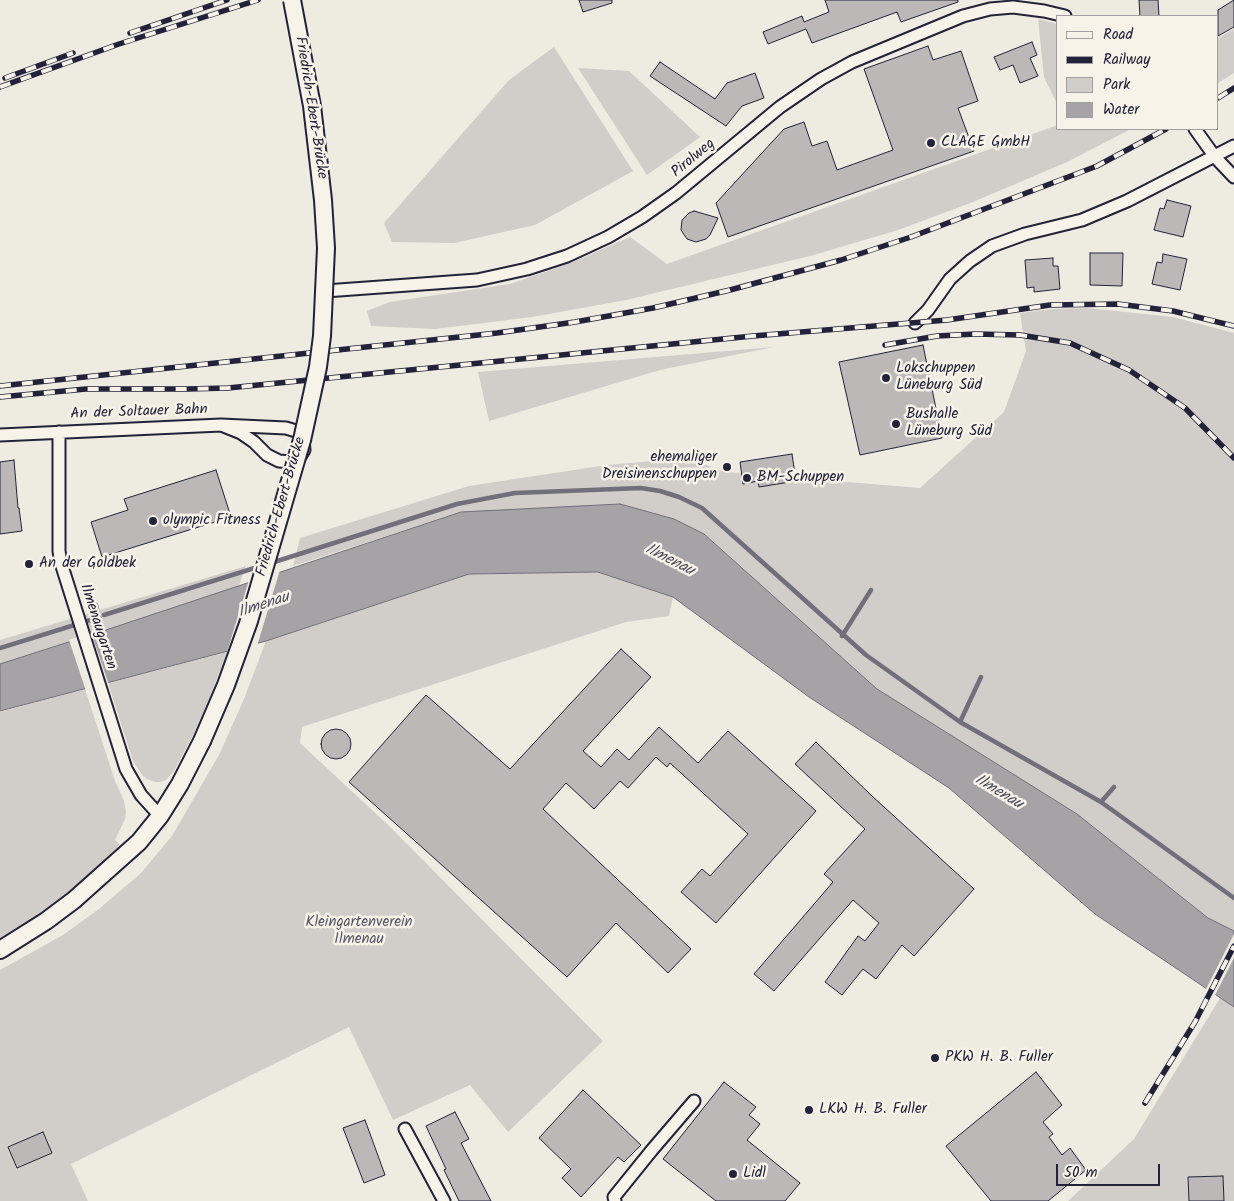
<!DOCTYPE html>
<html>
<head>
<meta charset="utf-8">
<style>
	body { margin:0 }
	#map { position:relative; width:1234px; height:1201px; overflow:hidden; background:#eeebe1; font-family:Kalam,sans-serif }
	canvas { display:block }
	.legend { position:absolute; left:1056px; top:15px; width:162px; height:115px; box-sizing:border-box; background:#f7f3e8; border:1px solid #a29fa3; margin:0; padding:6px 9px; list-style:none; font-size:15px; color:#22223b }
	.legend li { display:flex; align-items:center; gap:10px; height:25px }
	.legend b { width:25px; border:1px solid #a29fa3 }
	.scale { position:absolute; left:1056px; top:1164px; width:104px; height:22px; box-sizing:border-box; border:2px solid #22223b; border-top:0; padding-left:6px; font-size:15px; line-height:18px; white-space:nowrap; color:#22223b; -webkit-text-stroke:4px #f7f3e8; paint-order:stroke }
</style>
</head>
<body>
<div id="map">
<canvas width="1234" height="1201"></canvas>
<ul class="legend">
<li><b style="height:6px;background:#f7f3e8"></b>Road</li>
<li><b style="height:6px;background:#22223b"></b>Railway</li>
<li><b style="height:14px;background:#d1cdc9"></b>Park</li>
<li><b style="height:14px;background:#a6a3a6"></b>Water</li>
</ul>
<div class="scale">50 m</div>
</div>
<script>
const ctx = document.querySelector('canvas').getContext('2d');
ctx.lineJoin = 'round';
function fillPath(path, color) { ctx.fillStyle = color; ctx.fill(path, 'evenodd'); }
const toPath = rows => new Path2D(rows.map(r => 'M' + r).join(''));
function stroke(path, color, width, dash) { ctx.strokeStyle = color; ctx.lineWidth = width; ctx.lineCap = dash ? 'butt' : 'round'; ctx.setLineDash(dash || []); ctx.stroke(path); }
function label(font, color, halo, rows, align = 'center') {
  ctx.font = font + ' Kalam,sans-serif'; ctx.lineWidth = 5; ctx.setLineDash([]); ctx.textBaseline = 'middle'; ctx.strokeStyle = halo; ctx.fillStyle = color; for (const [text, x, y, turn = 0] of rows) {
    ctx.save(); ctx.translate(x, y); ctx.rotate((+turn || 0) * Math.PI / 180); ctx.textAlign = isNaN(turn) ? turn : align; if (halo) ctx.strokeText(text, 0, 0); ctx.fillText(text, 0, 0); ctx.restore();
  }
}
fillPath(toPath([
	[1038,19,1058,24,1058,106,1044,77],
	[1234,29,1234,73,1218,83,1218,38],
	[554,47,633,171,535,225,454,243,392,242,384,223,509,80],
	[578,68,629,71,700,137,647,175],
	[1058,125,1058,129,1131,129,1067,162,973,202,898,230,814,255,626,300,532,317,435,329,371,326,367,311,390,302,510,284,568,264,630,237,667,264],
	[1087,308,1173,317,1234,333,1234,931,1208,918,1077,814,877,689,704,534,674,519,461,512,293,566,300,538,469,486,607,465,689,458,724,472,920,488,1004,412,1026,351,1020,313,1051,309],
	[774,347,660,370,489,421,478,372],
	[246,566,237,591,0,665,0,640],
	[598,572,673,597,669,616,626,622,302,727,300,743,387,824,603,1041,508,1132,470,1085,393,1120,349,1027,71,1164,88,1201,0,1201,0,970,63,935,99,909,141,873,172,836,219,755,244,699,266,641,469,574],
	[227,652,211,694,193,735,174,771,166,780,160,782,155,782,147,779,143,776,133,761,108,683],
	[85,689,115,781,124,801,126,811,125,819,115,840,120,845,77,886,53,905,0,939,0,712],
	[1220,998,1234,1007,1234,1201,1068,1201,1134,1139]
]), '#d1cdc9');
const water = toPath([
	[620,504,674,519,704,534,877,689,1077,814,1208,918,1234,931,1234,1007,1095,914,949,788,809,697,673,597,598,572,469,574,266,641,0,711,0,664,103,631,461,512,620,504]
]);
fillPath(water, '#a6a3a6');
stroke(water, '#716f7b', 1);
fillPath(toPath([
	[280,570,257,646,226,655,249,580],
	[91,632,109,685,86,691,69,640],
	[1234,934,1234,958,1214,997,1205,991]
]), '#eeebe1');
stroke(toPath([
	[271,563,457,504,515,493,641,488,660,491,679,497,702,508,866,655,960,722,1101,802,1234,898],
	[96,605,104,636],
	[104,615,261,566],
	[842,636,871,590],
	[0,648,97,618],
	[960,722,981,677],
	[1101,802,1114,787]
]), '#716f7b', 4.5);
const building = toPath([
	[579,0,612,0,612,3,583,12,579,0],
	[825,0,958,0,958,2,901,22,897,12,812,43,806,29,768,44,763,32,802,16,804,22,829,12,825,0],
	[1139,0,1158,0,1159,16,1140,16,1139,0],
	[1234,0,1234,27,1218,36,1218,10,1234,0],
	[1032,42,1037,55,1030,58,1038,76,1020,83,1013,65,1000,70,994,57,1032,42],
	[928,46,933,60,961,51,978,101,958,108,974,151,728,237,716,203,784,129,804,122,812,146,827,141,837,170,893,150,864,69,928,46],
	[660,62,715,99,727,83,755,73,764,98,742,106,726,126,650,76,660,62],
	[1167,200,1191,206,1183,237,1154,230,1160,208,1164,209,1167,200],
	[694,211,718,218,710,235,706,239,696,242,687,239,681,230,682,220,689,213,694,211],
	[1090,253,1123,253,1122,286,1090,285,1090,253],
	[1163,254,1187,259,1180,290,1152,284,1157,262,1162,263,1163,254],
	[1053,258,1053,266,1058,266,1060,289,1034,292,1034,287,1027,288,1025,260,1053,258],
	[923,345,942,438,860,455,839,362,923,345],
	[792,454,796,481,759,487,758,481,743,484,740,462,792,454],
	[14,460,18,508,19,508,22,531,0,534,0,462,14,460],
	[216,470,231,517,102,557,91,522,128,510,124,499,216,470],
	[621,649,651,677,583,751,601,767,617,749,629,760,659,727,698,763,728,731,816,811,716,923,681,892,702,869,710,876,748,834,670,763,667,767,656,757,628,788,620,781,594,809,566,783,543,809,691,949,668,973,616,923,567,977,349,782,426,695,510,769,621,649],
	'321 744a15 15 0 1 1 30 0a15 15 0 1 1-30 0Z',
	[816,742,872,796,974,889,914,956,902,945,876,979,863,969,842,995,825,982,858,936,865,941,879,923,853,900,774,991,754,974,833,882,824,874,865,829,795,764,816,742],
	[1036,1072,1062,1105,1043,1122,1053,1134,1049,1137,1062,1155,1070,1148,1086,1170,1048,1201,991,1201,946,1146,1036,1072],
	[724,1082,756,1107,749,1115,760,1124,747,1140,800,1183,785,1201,716,1201,663,1159,724,1082],
	[583,1090,641,1145,624,1162,618,1157,581,1197,562,1178,571,1169,539,1138,583,1090],
	[455,1112,469,1139,461,1143,491,1201,459,1201,444,1170,446,1169,426,1126,455,1112],
	[365,1120,385,1175,364,1183,343,1128,365,1120],
	[43,1132,52,1153,17,1168,8,1147,43,1132],
	[1223,1176,1224,1201,1189,1201,1188,1177,1223,1176]
]);
fillPath(building, '#bbb8b7');
stroke(building, '#22223b', 1);
const street = toPath([
	[1195,129,1215,157,1234,177],
	[325,291,477,280,527,269,567,256,608,237,642,217,676,193,780,107,821,79,852,62,963,16,990,9,1013,7,1044,11,1065,16],
	[915,323,928,310,950,279,970,261,992,246,1025,234,1082,220,1127,201,1234,146],
	[59,432,59,551,61,563,126,769,141,795,160,816],
	[0,435,221,425,241,433,254,442,267,455,279,461,290,462,299,458,304,450,303,440,296,431,286,428,221,425],
	[405,1129,444,1201],
	[615,1201,614,1197,652,1150,694,1101]
]);
const secondary = toPath([
	[0,950,46,921,74,900,139,842,160,816,180,784,202,741]
]);
stroke(street, '#22223b', 15);
stroke(secondary, '#22223b', 20);
stroke(street, '#f7f3e8', 11);
stroke(secondary, '#f7f3e8', 16);
const rail = toPath([
	[130,33,227,0],
	[5,78,73,53],
	[0,87,119,44,258,0],
	[1218,98,1234,88],
	[885,345,937,336,975,334,1020,335,1070,343,1129,370,1185,408,1234,458],
	[0,386,497,333,575,322,653,308,730,290,841,260,911,237,1097,166,1166,129],
	[0,397,86,389,188,389,228,388,753,336,947,320,1050,305,1118,304,1173,311,1234,326],
	[1145,1103,1195,1022,1234,946]
]);
stroke(rail, '#22223b', 5.5);
stroke(rail, '#f7f3e8', 4, [11]);
const secondaryBridge = toPath([
	[202,741,226,685,249,621,302,440,318,367,322,336,326,248,323,200,312,106,292,0]
]);
stroke(secondaryBridge, '#22223b', 20, []);
stroke(secondaryBridge, '#f7f3e8', 16);
for (const [x, y, r, color] of [
	[931,143,5,"#22223b"],
	[886,378,5,"#22223b"],
	[896,424,5,"#22223b"],
	[727,467,5,"#22223b"],
	[747,478,5,"#22223b"],
	[153,521,5,"#22223b"],
	[29,564,5,"#22223b"],
	[935,1058,5,"#22223b"],
	[809,1110,5,"#22223b"],
	[733,1174,5,"#22223b"]
]) { const dot = new Path2D(); dot.arc(x, y, r, 0, 2 * Math.PI); ctx.fillStyle = color; ctx.fill(dot); stroke(dot, '#f7f3e8', 2); }
label('15px', '#22223b', '#f7f3e8', [
	["Friedrich-Ebert-Brücke",310,108,81],
	["Pirolweg",694,159,-40],
	["An der Soltauer Bahn",139,413,-2],
	["Friedrich-Ebert-Brücke",282,507,-74],
	["Ilmenaugarten",97,627,72]
]);
label('15px', '#22223b', '#f7f3e8', [
	["CLAGE GmbH",941,143],
	["Lokschuppen",896,369],
	["Lüneburg Süd",896,386],
	["Bushalle",906,415],
	["Lüneburg Süd",906,432],
	["ehemaliger",717,458,"right"],
	["Dreisinenschuppen",717,475,"right"],
	["BM-Schuppen",757,478],
	["olympic Fitness",163,521],
	["An der Goldbek",39,564],
	["PKW H. B. Fuller",945,1058],
	["LKW H. B. Fuller",819,1110],
	["Lidl",743,1174]
], 'left');
label('15px', '#575566', '#f7f3e8', [
	["Kleingartenverein",359,923],
	["Ilmenau",359,940]
]);
label('italic 16px', '#504f60', '#f7f3e8', [
	["Ilmenau",669,561,27],
	["Ilmenau",264,606,-18],
	["Ilmenau",998,793,31]
]);
</script>
</body>
</html>
